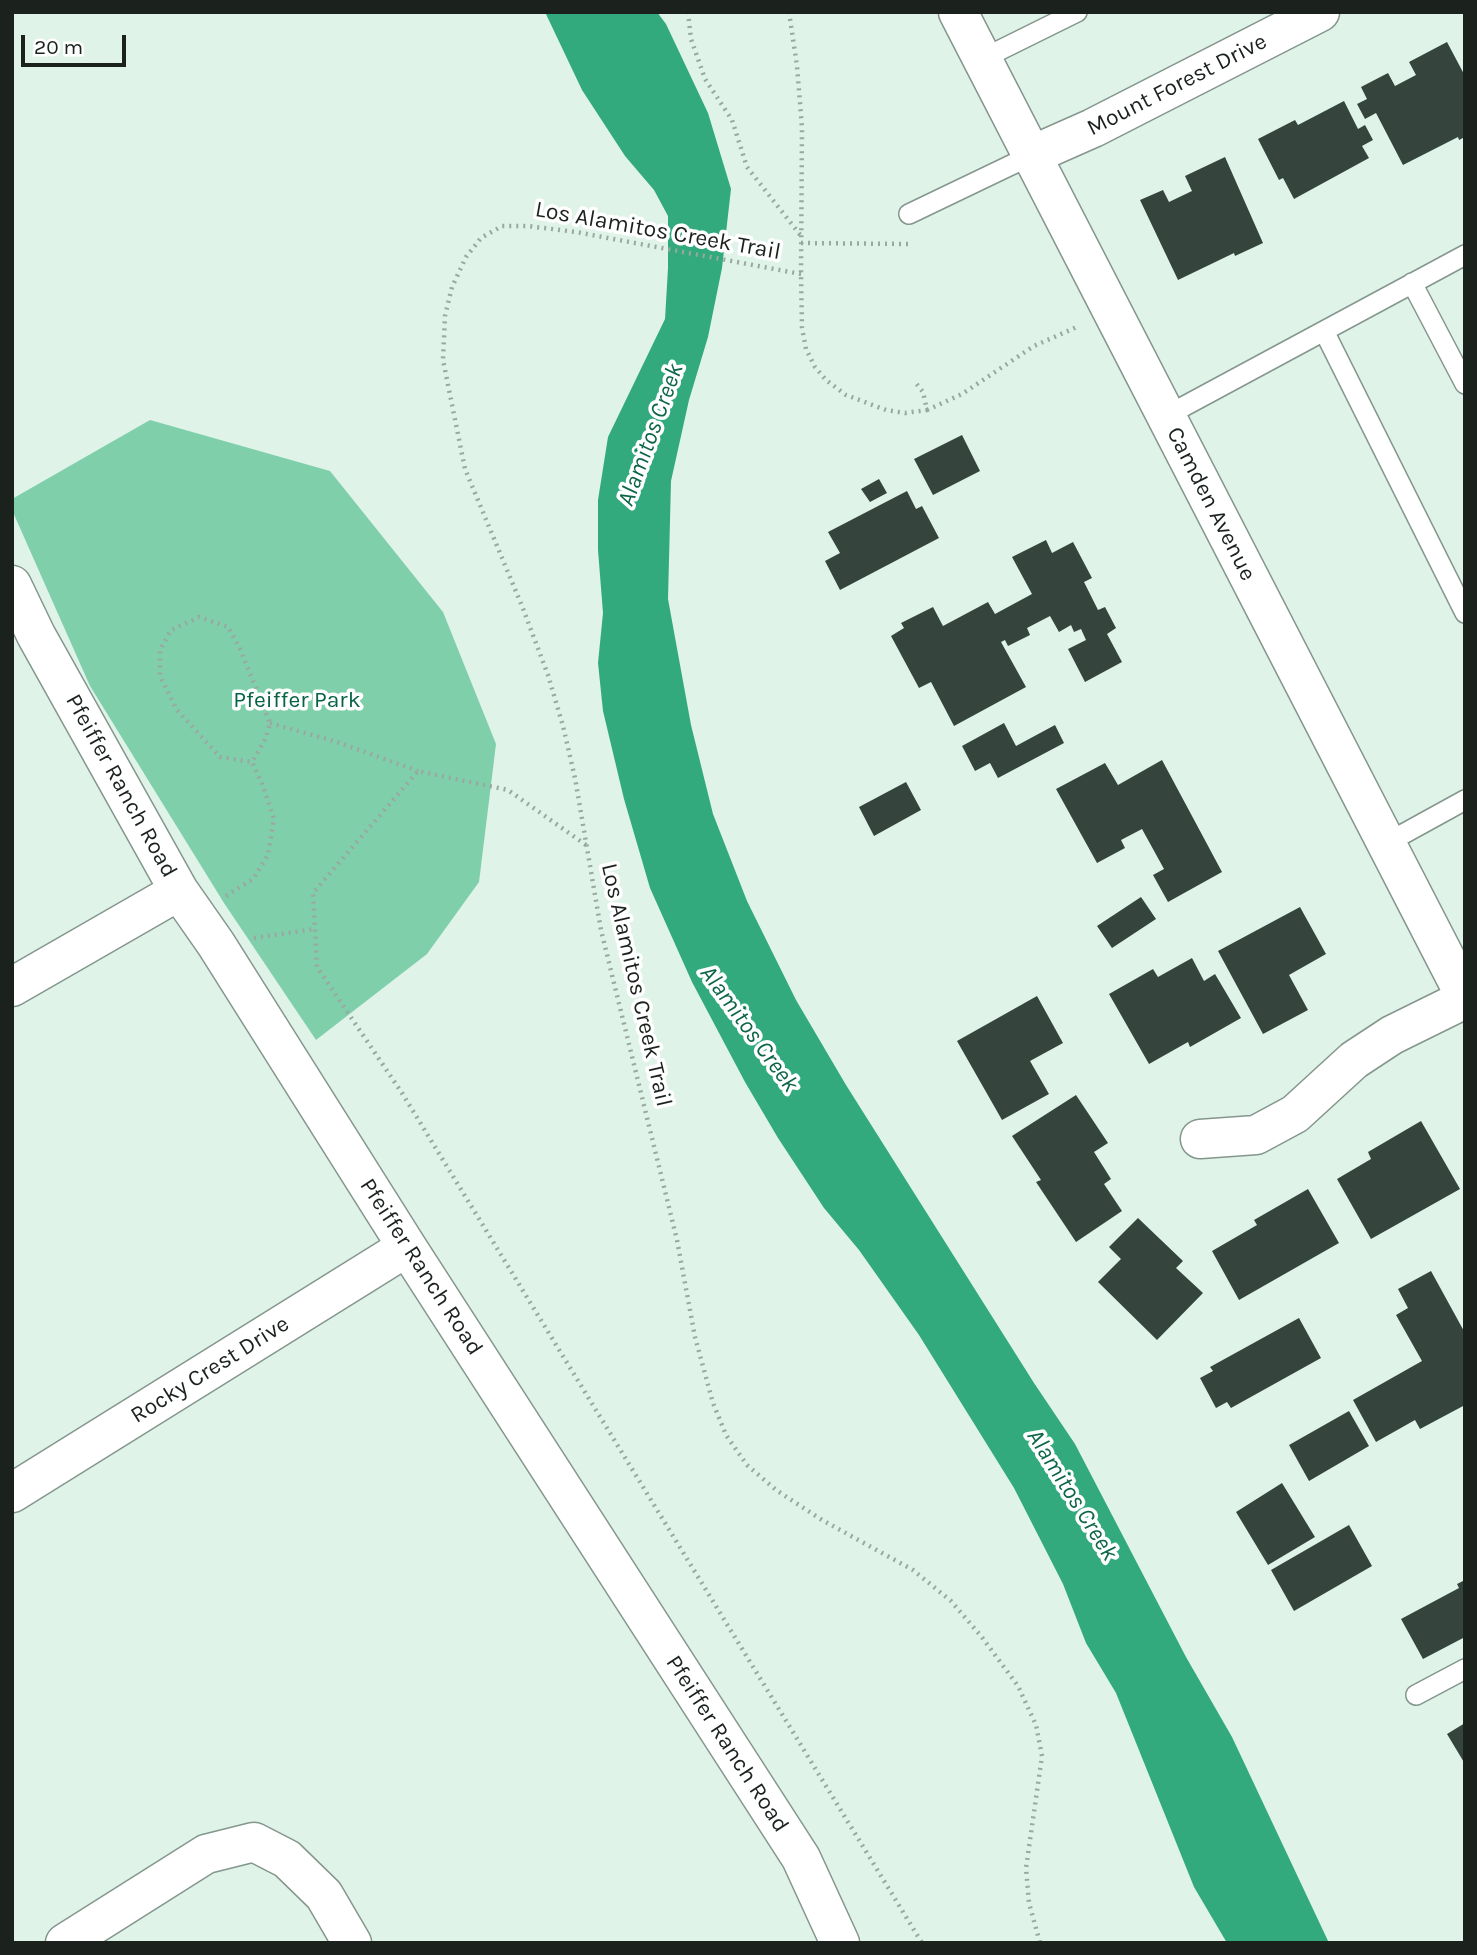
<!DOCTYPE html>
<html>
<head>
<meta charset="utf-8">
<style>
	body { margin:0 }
	#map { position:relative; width:1477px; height:1955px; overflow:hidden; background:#dff3e9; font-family:Karla,sans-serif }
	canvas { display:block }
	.frame { position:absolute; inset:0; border:14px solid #1b221e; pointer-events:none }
	.scale { position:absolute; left:21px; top:35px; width:105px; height:32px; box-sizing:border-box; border:4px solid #1b221e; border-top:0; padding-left:9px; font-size:21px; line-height:24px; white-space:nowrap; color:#1b221e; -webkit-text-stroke:5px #fff; paint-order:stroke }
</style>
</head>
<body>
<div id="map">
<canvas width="1477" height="1955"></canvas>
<div class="frame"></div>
<div class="scale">20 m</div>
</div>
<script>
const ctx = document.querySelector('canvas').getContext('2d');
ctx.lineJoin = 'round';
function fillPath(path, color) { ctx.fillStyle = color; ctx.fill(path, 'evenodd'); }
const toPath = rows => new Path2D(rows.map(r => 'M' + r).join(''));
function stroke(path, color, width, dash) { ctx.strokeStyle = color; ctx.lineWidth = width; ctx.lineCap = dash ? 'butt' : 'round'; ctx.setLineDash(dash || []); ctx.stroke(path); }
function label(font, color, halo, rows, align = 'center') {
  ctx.font = font + ' Karla,sans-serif'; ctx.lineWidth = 7; ctx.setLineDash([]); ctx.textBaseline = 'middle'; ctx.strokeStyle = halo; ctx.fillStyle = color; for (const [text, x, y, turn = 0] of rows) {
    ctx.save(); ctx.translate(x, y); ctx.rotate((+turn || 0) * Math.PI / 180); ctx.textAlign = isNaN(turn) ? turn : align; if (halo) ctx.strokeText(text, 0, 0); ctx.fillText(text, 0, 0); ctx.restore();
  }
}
fillPath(toPath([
	[150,420,330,471,443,612,496,744,479,882,427,954,316,1040,224,903,90,686,12,510,12,499]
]), '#80cfab');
fillPath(toPath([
	[545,12,657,12,666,24,708,113,731,189,722,268,708,337,689,400,671,481,668,599,691,725,713,814,747,901,796,1000,846,1085,1034,1383,1075,1444,1186,1657,1232,1737,1329,1943,1227,1943,1194,1887,1116,1693,1086,1643,1063,1584,1014,1488,919,1335,859,1250,824,1208,778,1138,745,1082,692,982,650,888,624,799,603,711,598,663,603,613,598,550,598,500,608,437,665,319,668,268,668,216,654,190,625,156,582,90]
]), '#32aa7d');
fillPath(toPath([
	[1447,42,1465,76,1465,137,1459,140,1458,137,1403,165,1376,113,1365,119,1357,104,1367,99,1361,87,1388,73,1395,86,1416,75,1409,62],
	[1344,101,1358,129,1365,125,1373,140,1362,146,1369,158,1294,199,1283,178,1279,180,1258,139,1295,120,1298,125],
	[1225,157,1263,243,1235,256,1234,253,1178,280,1140,200,1163,190,1169,202,1192,191,1185,176],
	[962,435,980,471,933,495,914,459],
	[879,479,887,493,870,502,861,489],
	[907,491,916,509,922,506,939,538,840,590,825,561,840,553,828,532],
	[1046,540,1052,553,1073,542,1092,578,1084,582,1098,610,1105,607,1116,628,1107,634,1122,662,1085,682,1068,649,1086,640,1081,629,1074,632,1071,625,1059,632,1050,616,1027,628,1030,635,1008,646,1005,640,1001,642,1026,687,954,726,931,682,919,688,891,636,904,628,901,623,933,607,943,626,988,602,995,614,1032,594,1012,557],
	[1004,723,1016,746,1055,725,1064,743,998,778,990,763,975,771,962,746],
	[1162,760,1222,872,1168,902,1153,875,1164,869,1142,829,1121,840,1125,848,1097,863,1056,789,1105,763,1118,785],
	[906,782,921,810,874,836,859,807],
	[1141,897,1156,919,1112,948,1097,926],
	[1300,907,1326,954,1289,975,1308,1010,1263,1034,1218,951],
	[1192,958,1204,981,1215,974,1241,1018,1190,1047,1188,1042,1149,1064,1109,994,1153,969,1158,977],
	[1037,996,1063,1043,1030,1061,1049,1094,1002,1120,957,1041],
	[1076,1095,1108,1143,1094,1152,1111,1179,1104,1184,1122,1211,1076,1242,1036,1182,1041,1180,1012,1136],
	[1421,1121,1460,1189,1371,1239,1337,1179,1371,1159,1368,1152],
	[1308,1189,1339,1243,1239,1300,1212,1251,1257,1225,1254,1220],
	[1138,1218,1183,1261,1176,1268,1203,1293,1157,1340,1098,1282,1121,1259,1109,1247],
	[1431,1271,1465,1333,1465,1405,1420,1429,1415,1420,1376,1442,1353,1400,1422,1361,1396,1315,1408,1308,1398,1289],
	[1299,1318,1321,1358,1231,1408,1227,1402,1216,1408,1200,1378,1213,1371,1210,1367],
	[1349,1411,1369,1446,1309,1481,1289,1445],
	[1282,1483,1315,1537,1268,1565,1236,1512],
	[1349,1525,1372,1566,1294,1611,1271,1570],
	[1465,1580,1465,1637,1423,1659,1401,1619,1459,1588,1457,1584],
	[1465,1723,1465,1764,1447,1734]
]), '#35453d');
const service = toPath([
	[982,59,1077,12],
	[909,214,1032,155],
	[1412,283,1465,384],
	[1324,331,1465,613],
	[1166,416,1465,255],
	[1385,844,1465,800],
	[1416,1695,1465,1669]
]);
const minor = toPath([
	[1032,155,1093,128,1320,12],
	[12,585,36,635,179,891,216,944,407,1247,801,1858,840,1943],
	[12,987,179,891],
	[1200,1139,1256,1135,1295,1114,1354,1060,1392,1035,1465,999],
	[12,1493,407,1247],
	[65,1943,206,1854,254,1842,287,1859,324,1895,352,1943]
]);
const tertiary = toPath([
	[958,12,1465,996]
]);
stroke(service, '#84968d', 22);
stroke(minor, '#84968d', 41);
stroke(tertiary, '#84968d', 41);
stroke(toPath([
	[688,12,691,39,705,79,732,120,747,167,801,236],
	[789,12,797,66,802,128,801,274,802,328,806,349,815,367,826,380,846,395,886,410,905,413,927,410,923,392,915,382],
	[801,243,909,244],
	[801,274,576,232,528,226,502,226,481,238,466,257,452,287,445,316,443,360,465,469,522,606,548,675,563,726,575,778,601,930,677,1240,695,1337,713,1403,726,1435,747,1465,776,1490,822,1520,913,1570,951,1601,981,1636,1018,1686,1036,1725,1042,1756,1026,1868,1029,1903,1040,1943],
	[927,410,962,394,1034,346,1079,326],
	[270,723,337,742,418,771],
	[586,845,508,790,418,771,313,893,317,967,402,1093,922,1943],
	[226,896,253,879,268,855,274,819,263,786,252,762,266,738,270,723,240,649,228,627,199,617,171,630,160,650,160,676,177,710,220,757,252,762],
	[254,938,315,929]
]), '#99a8a1', 4.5, [2, 5]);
stroke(service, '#fff', 19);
stroke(minor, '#fff', 38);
stroke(tertiary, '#fff', 38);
label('23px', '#1b221e', '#fff', [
	["Mount Forest Drive",1177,85,-27],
	["Los Alamitos Creek Trail",658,231,10],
	["Camden Avenue",1211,504,63],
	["Pfeiffer Ranch Road",121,786,61],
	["Los Alamitos Creek Trail",636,985,77],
	["Pfeiffer Ranch Road",421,1267,57],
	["Rocky Crest Drive",210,1370,-32],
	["Pfeiffer Ranch Road",727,1744,57]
]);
label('23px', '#066345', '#fff', [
	["Pfeiffer Park",297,700]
]);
label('italic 24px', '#0d6648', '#fff', [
	["Alamitos Creek",651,435,-70],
	["Alamitos Creek",749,1029,54],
	["Alamitos Creek",1072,1495,58]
]);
</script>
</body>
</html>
